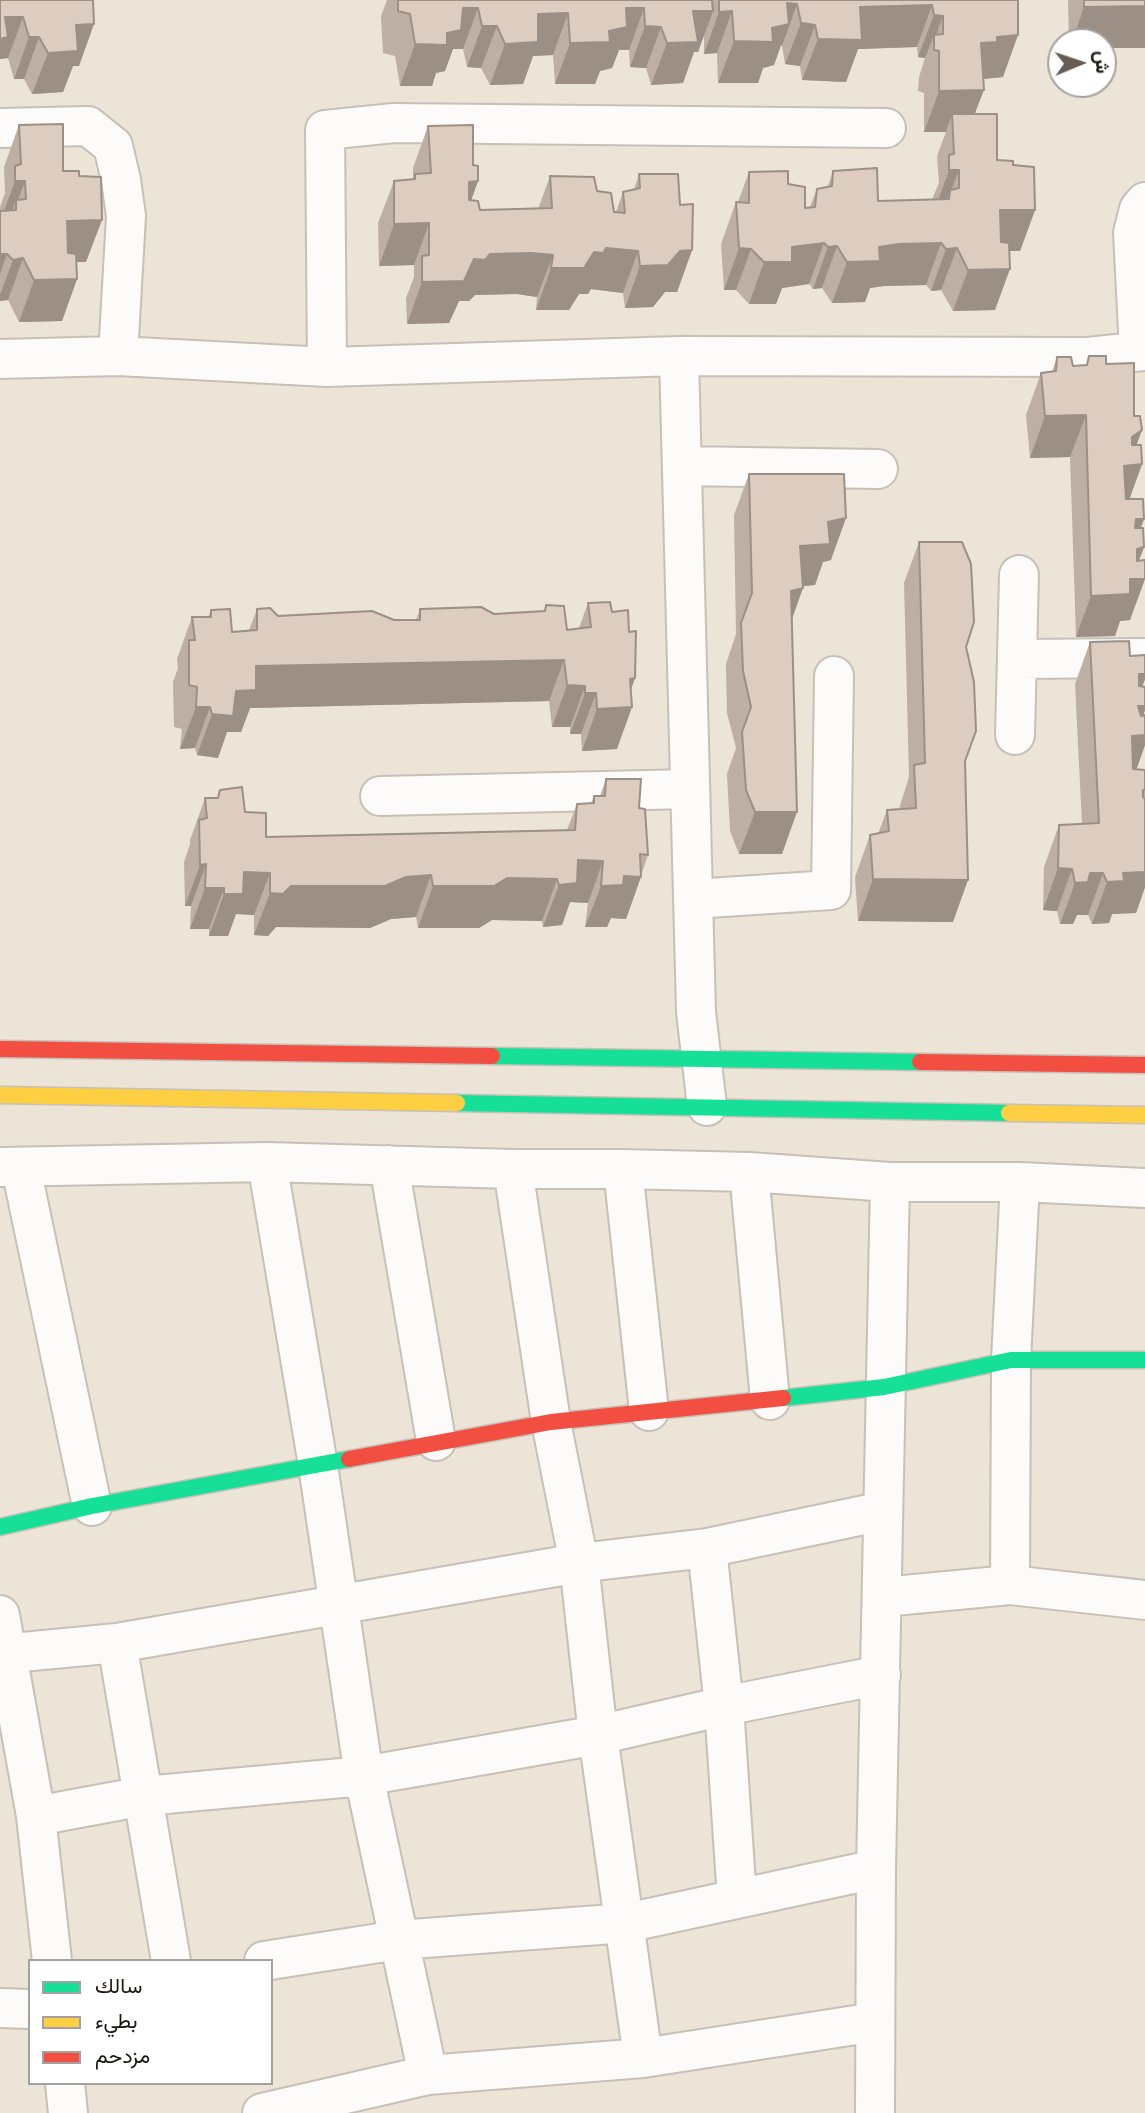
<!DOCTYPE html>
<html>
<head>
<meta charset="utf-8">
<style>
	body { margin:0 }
	#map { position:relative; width:1145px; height:2113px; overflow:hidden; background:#ece4d7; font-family:"Sofia Sans Condensed",Vazirmatn,sans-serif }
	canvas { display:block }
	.legend { position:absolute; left:28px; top:1959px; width:245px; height:126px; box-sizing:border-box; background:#fff; border:2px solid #a4a19f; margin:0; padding:9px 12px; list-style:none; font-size:21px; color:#1b150e }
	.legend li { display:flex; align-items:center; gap:14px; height:35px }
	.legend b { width:35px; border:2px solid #a4a19f }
	.north { position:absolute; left:1047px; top:28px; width:70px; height:70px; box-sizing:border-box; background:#fff; border:2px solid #a4a19f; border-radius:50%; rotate:88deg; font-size:19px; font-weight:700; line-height:28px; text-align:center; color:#1b150e }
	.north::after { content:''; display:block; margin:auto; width:24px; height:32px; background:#645d54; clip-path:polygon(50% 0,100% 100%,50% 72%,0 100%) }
</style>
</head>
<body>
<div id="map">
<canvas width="1145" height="2113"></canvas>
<ul class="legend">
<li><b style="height:9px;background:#16e098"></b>سالك</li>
<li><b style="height:9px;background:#ffcf43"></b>بطيء</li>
<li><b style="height:9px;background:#f24e42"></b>مزدحم</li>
</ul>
<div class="north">ش</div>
</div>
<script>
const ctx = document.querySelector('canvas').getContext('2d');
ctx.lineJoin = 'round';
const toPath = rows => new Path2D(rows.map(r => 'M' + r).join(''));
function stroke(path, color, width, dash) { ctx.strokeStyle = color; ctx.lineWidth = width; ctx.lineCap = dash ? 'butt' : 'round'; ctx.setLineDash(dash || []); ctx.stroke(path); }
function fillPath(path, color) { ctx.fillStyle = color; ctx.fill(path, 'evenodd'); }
const street = toPath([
	[0,128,88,126,113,146,121,180,126,216,118,356],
	[1139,351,1133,233,1139,209,1145,202],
	[679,356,696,1012,707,1106],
	[0,359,118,356,327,367,679,356,1088,357,1145,351],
	[327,367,325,130,394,123,886,128],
	[682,466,878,469],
	[1017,659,1145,658],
	[1015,735,1019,575],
	[380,796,690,789],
	[693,899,831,890,834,676],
	[267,1162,318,1465,364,1776,428,2075],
	[389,1165,436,1441],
	[0,1167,267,1162,513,1169,623,1169,749,1172,890,1182,1020,1182,1145,1188],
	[21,1168,92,1506],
	[513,1169,551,1422,579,1563,598,1735,643,2058],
	[623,1169,649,1411],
	[749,1172,770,1400],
	[707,1548,724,1706,737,1899],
	[1010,1585,1011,1360,1020,1182],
	[883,1597,1010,1585,1145,1600],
	[0,1615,36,1816,52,1961],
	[117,1643,171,1961],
	[0,1654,117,1643,579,1563,707,1548,883,1511],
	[36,1816,144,1796,364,1776,598,1735,724,1706,881,1675],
	[264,1961,398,1940,626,1923,876,1869],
	[0,2008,30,2009],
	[65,2083,68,2113],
	[262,2113,428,2075,643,2058,875,2022],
	[875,2113,876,1869,890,1182]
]);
const fast = toPath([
	[492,1056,920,1062],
	[457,1103,1009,1113],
	[783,1398,884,1387,1011,1360,1145,1360],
	[0,1527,92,1506,349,1459]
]);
const slow = toPath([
	[0,1095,457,1103],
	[1009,1113,1145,1115]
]);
const jam = toPath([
	[0,1049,492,1056],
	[920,1062,1145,1065],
	[349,1459,551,1422,783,1398]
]);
stroke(street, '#c6c0b6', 42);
stroke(fast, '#c6c0b6', 19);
stroke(slow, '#c6c0b6', 19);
stroke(jam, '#c6c0b6', 19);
stroke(street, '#fcfbf9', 38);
stroke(fast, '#16e098', 16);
stroke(slow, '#ffcf43', 16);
stroke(jam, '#f24e42', 16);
fillPath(toPath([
	[0,0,93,0,79,66,73,66,63,92,32,94,24,79,14,79,8,58,0,59],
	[387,0,1018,0,1003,77,984,79,975,114,997,160,1013,165,1035,210,1020,251,1009,251,995,310,953,311,941,290,931,291,926,285,884,286,870,288,865,302,832,303,822,288,813,289,809,284,782,288,776,304,749,304,736,290,724,290,721,244,736,202,738,202,749,172,788,184,805,208,810,207,817,189,828,186,833,171,878,201,933,200,933,197,939,183,937,156,946,132,924,132,924,93,918,91,919,77,925,58,918,57,917,47,858,49,846,82,802,80,800,66,785,64,782,46,781,45,774,65,763,68,758,83,718,83,717,53,704,54,704,35,698,52,694,52,683,83,651,85,646,68,630,67,629,50,619,50,612,68,600,71,595,84,555,84,553,55,533,56,523,84,490,85,481,68,467,67,463,49,453,49,445,71,436,73,432,86,400,86,395,56,383,53,381,16],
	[1068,0,1145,0,1145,48,1103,48,1103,42,1069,42],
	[19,125,63,171,86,262,76,262,77,279,62,321,19,322,8,300,0,301,0,207,5,193,4,167],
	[428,126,473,165,478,181,471,200,480,210,538,209,550,176,597,191,614,212,616,212,623,192,634,190,639,174,680,205,692,250,677,292,665,292,653,307,625,308,623,293,591,289,588,294,579,294,569,310,536,310,537,297,517,294,475,295,469,301,459,301,449,323,407,324,406,298,414,277,414,265,379,266,378,223,394,181,413,179,413,168],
	[1057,357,1073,366,1106,364,1142,430,1136,445,1142,464,1129,499,1144,519,1140,528,1144,547,1139,560,1130,620,1120,621,1115,636,1076,637,1070,457,1030,458,1026,415,1041,373,1052,372],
	[749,474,831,560,823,562,815,585,803,586,792,619,782,854,739,854,730,831,727,774,736,748,727,713,726,664,736,634,734,515],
	[919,542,965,761,953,922,858,921,855,877,870,835,878,834,887,810,899,809,909,777,904,583],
	[588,603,612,612,629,632,635,678,631,689,617,749,582,751,581,734,570,734,570,727,552,727,549,701,250,708,241,732,227,732,218,758,197,755,195,748,180,749,182,729,174,727,173,682,178,668,177,659,192,617,208,617,211,610,232,632,249,630,257,609,278,616,416,620,420,609,494,614,544,611,546,605,567,630,579,628],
	[1090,642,1130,656,1145,655,1145,679,1142,687,1145,687,1145,710,1143,716,1145,715,1145,745,1136,770,1145,770,1145,887,1136,913,1112,914,1109,923,1092,924,1088,915,1077,915,1073,924,1060,924,1057,911,1043,910,1044,867,1059,825,1082,824,1075,684],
	[606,779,639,808,648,855,626,919,611,918,607,927,585,927,588,903,570,902,562,925,543,927,542,921,492,920,479,928,418,928,416,917,391,919,370,928,276,927,268,936,254,935,254,915,236,914,228,936,209,936,209,929,190,929,191,906,185,906,184,862,190,844,190,840,205,798,245,812,266,837,567,830,577,804,591,803,594,796,600,796]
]), '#beafa5');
fillPath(toPath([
	[787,3,797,4,782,46,781,45,774,65,763,68,758,83,718,83,734,41],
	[932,5,917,47,858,49,846,82,802,80,818,39,860,7],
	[1145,6,1145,48,1103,48,1103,42,1072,42,1084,7],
	[463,8,478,8,463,49,453,49,445,71,436,73,432,86,400,86,415,44],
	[626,8,644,8,629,50,619,50,612,68,600,71,595,84,555,84,570,43,609,31],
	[693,11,713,11,698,52,694,52,683,83,651,85,667,43],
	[732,11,717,53,704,54,719,12],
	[568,13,553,55,533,56,523,84,490,85,505,44,538,14],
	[934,15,943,16,934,41,934,35,925,58,918,57],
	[5,17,23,17,8,58,0,59,0,31],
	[801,23,815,25,800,66,785,64],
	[94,24,79,66,73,66,63,92,32,94,48,53,76,25],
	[482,26,497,26,481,68,467,67],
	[645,26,661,27,646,68,630,67],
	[1018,35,1003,77,984,79,982,84,981,43,997,37],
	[29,37,39,37,24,79,14,79],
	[984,90,968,131,952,114,946,132,924,132,939,91],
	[949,170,959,170,949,196,950,190,942,212,934,212],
	[15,181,25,181,16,206,16,200,8,223,0,222],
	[478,181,463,223,469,182],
	[1000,210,1035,210,1020,251,985,251],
	[102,220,86,262,51,262,67,221],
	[429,223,414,265,379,266,394,224],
	[824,243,809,284,782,288,776,304,749,304,764,262,792,247],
	[941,243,926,285,884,286,870,288,865,302,832,303,847,262,879,247,899,244],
	[837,246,822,288,813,289,828,247],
	[606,248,638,251,623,293,591,289,588,294,579,294,569,310,536,310,551,268],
	[739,248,751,249,736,290,724,290],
	[957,248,941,290,931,291,946,249],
	[692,250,677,292,665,292,653,307,625,308,640,266,680,251],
	[532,253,553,255,537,297,517,294,475,295,469,301,459,301,449,323,407,324,422,282,474,259,490,254],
	[0,254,7,254,0,274],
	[23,258,8,300,0,301,0,295,13,260],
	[1010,269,995,310,953,311,968,270],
	[77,279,62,321,19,322,34,280],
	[1086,415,1070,457,1030,458,1045,416],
	[1142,430,1129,465,1142,464,1127,506,1109,508,1132,437],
	[846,518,831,560,823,562,815,585,785,588,800,546,828,522],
	[1136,519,1144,519,1129,561],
	[1144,547,1132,579,1145,579,1130,620,1120,621,1115,636,1076,637,1091,596,1137,549],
	[803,588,788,630,791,591],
	[564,660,549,701,250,708,241,732,227,732,218,758,197,755,212,714,236,691,256,666],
	[1139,674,1145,674,1145,679,1132,716],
	[635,678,624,708,632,707,617,749,582,751,597,709,630,679],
	[567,685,585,686,570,727,552,727],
	[585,693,596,693,581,734,570,734],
	[1138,706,1145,706,1145,710,1136,736,1145,735,1145,745,1134,776,1117,778],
	[196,707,210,707,195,748,180,749],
	[755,812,797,812,782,854,739,854],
	[578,860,603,861,588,903,570,902,562,925,543,927,559,885],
	[206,864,191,906,185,906,200,865],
	[1058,868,1072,869,1057,911,1043,910],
	[244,872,270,873,254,915,236,914,228,936,209,936,224,894],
	[1145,872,1145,887,1136,913,1112,914,1109,923,1092,924,1107,882,1123,873],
	[1090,873,1103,873,1088,915,1077,915,1073,924,1060,924,1075,883],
	[431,875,416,917,391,919,370,928,276,927,268,936,254,935,270,893,291,886],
	[624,876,641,877,626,919,611,918,607,927,585,927,601,886],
	[507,878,557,879,542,921,492,920,479,928,418,928,433,886],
	[873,879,968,880,953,922,858,921],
	[205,888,224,888,209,929,190,929]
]), '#9b8f86');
const building = toPath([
	[0,0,93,0,94,24,76,25,78,51,48,53,39,37,29,37,23,17,5,17,8,37,0,39,0,0],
	[398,0,712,0,713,11,693,11,698,42,667,43,661,27,645,26,644,8,626,8,627,27,609,31,610,42,570,43,568,13,538,14,538,42,505,44,497,26,482,26,478,8,463,8,461,30,447,33,447,45,415,44,410,14,398,11,398,0],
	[719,0,1018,0,1018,35,997,37,997,42,981,43,984,90,939,91,939,51,934,50,934,35,943,34,943,16,934,15,932,5,860,7,862,40,818,39,815,25,801,23,797,4,787,3,789,24,772,28,773,42,734,41,732,11,719,12,719,0],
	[1084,0,1145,0,1145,6,1084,7,1084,0],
	[952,114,997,114,997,160,1013,161,1013,165,1034,167,1035,210,1000,210,1001,242,1009,243,1010,269,968,270,957,248,946,249,941,243,899,244,879,247,880,261,847,262,837,246,828,247,824,243,792,247,792,262,764,262,751,249,739,248,736,202,749,203,749,172,788,171,788,184,805,187,805,208,815,207,817,189,832,186,833,171,877,168,878,201,949,199,950,190,959,188,959,170,949,170,949,155,954,154,952,114],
	[63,124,63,171,79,171,79,176,101,177,102,220,67,221,68,253,76,254,77,279,34,280,23,258,13,260,7,254,0,254,0,211,16,210,16,200,26,199,25,181,15,181,15,166,21,164,19,125,63,124],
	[473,125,473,165,478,166,478,181,469,182,469,200,478,201,480,210,552,208,550,176,594,177,597,191,611,193,614,212,625,213,623,192,640,188,639,174,678,174,680,205,693,204,692,250,680,251,668,265,640,266,638,251,606,248,603,253,594,252,584,268,551,268,553,255,532,253,490,254,485,260,474,259,464,281,422,282,422,256,429,255,429,223,394,224,394,181,415,179,415,174,431,173,428,126,473,125],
	[1089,356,1106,356,1106,364,1134,363,1134,416,1140,416,1142,430,1132,437,1132,445,1141,445,1142,464,1124,466,1126,499,1143,499,1144,519,1136,519,1135,528,1143,528,1144,547,1137,549,1137,561,1145,560,1145,579,1130,579,1130,594,1091,596,1086,415,1045,416,1041,373,1056,371,1057,357,1071,357,1073,366,1087,365,1089,356],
	[749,474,844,474,846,518,828,522,830,544,800,546,803,588,791,591,797,812,755,812,746,790,742,732,751,707,743,671,741,623,752,593,749,474],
	[919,542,962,542,971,564,974,622,966,647,974,682,976,731,965,761,968,880,873,879,870,835,889,831,887,810,916,808,914,765,925,763,919,542],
	[610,602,612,612,628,610,629,632,636,631,635,678,630,679,632,707,597,709,596,693,585,693,585,686,567,685,564,660,256,666,256,690,236,691,233,716,212,714,210,707,196,707,197,687,189,685,189,640,195,640,192,617,211,617,211,610,230,609,232,632,257,630,257,609,270,608,278,616,372,611,394,620,420,620,420,609,481,607,494,614,545,611,546,605,564,606,567,630,591,627,588,603,610,602],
	[1129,641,1130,656,1145,655,1145,674,1139,674,1139,686,1145,687,1145,706,1138,706,1141,716,1145,715,1145,735,1132,736,1133,769,1145,770,1145,790,1143,790,1143,797,1145,799,1145,872,1123,873,1124,881,1107,882,1103,873,1090,873,1088,882,1075,883,1072,869,1058,868,1059,825,1099,823,1090,642,1129,641],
	[606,779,641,779,639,808,645,809,648,855,640,854,641,877,624,876,623,885,601,886,603,861,578,860,577,883,559,885,557,879,507,878,494,886,433,886,431,875,406,877,385,886,291,886,283,894,270,893,270,873,244,872,243,894,224,894,224,888,205,888,206,864,200,865,199,820,207,818,205,798,218,798,220,790,242,787,245,812,266,813,266,837,575,830,577,804,594,803,594,796,605,796,606,779]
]);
fillPath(building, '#ddccc0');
stroke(building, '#9b8f86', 2);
</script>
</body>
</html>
